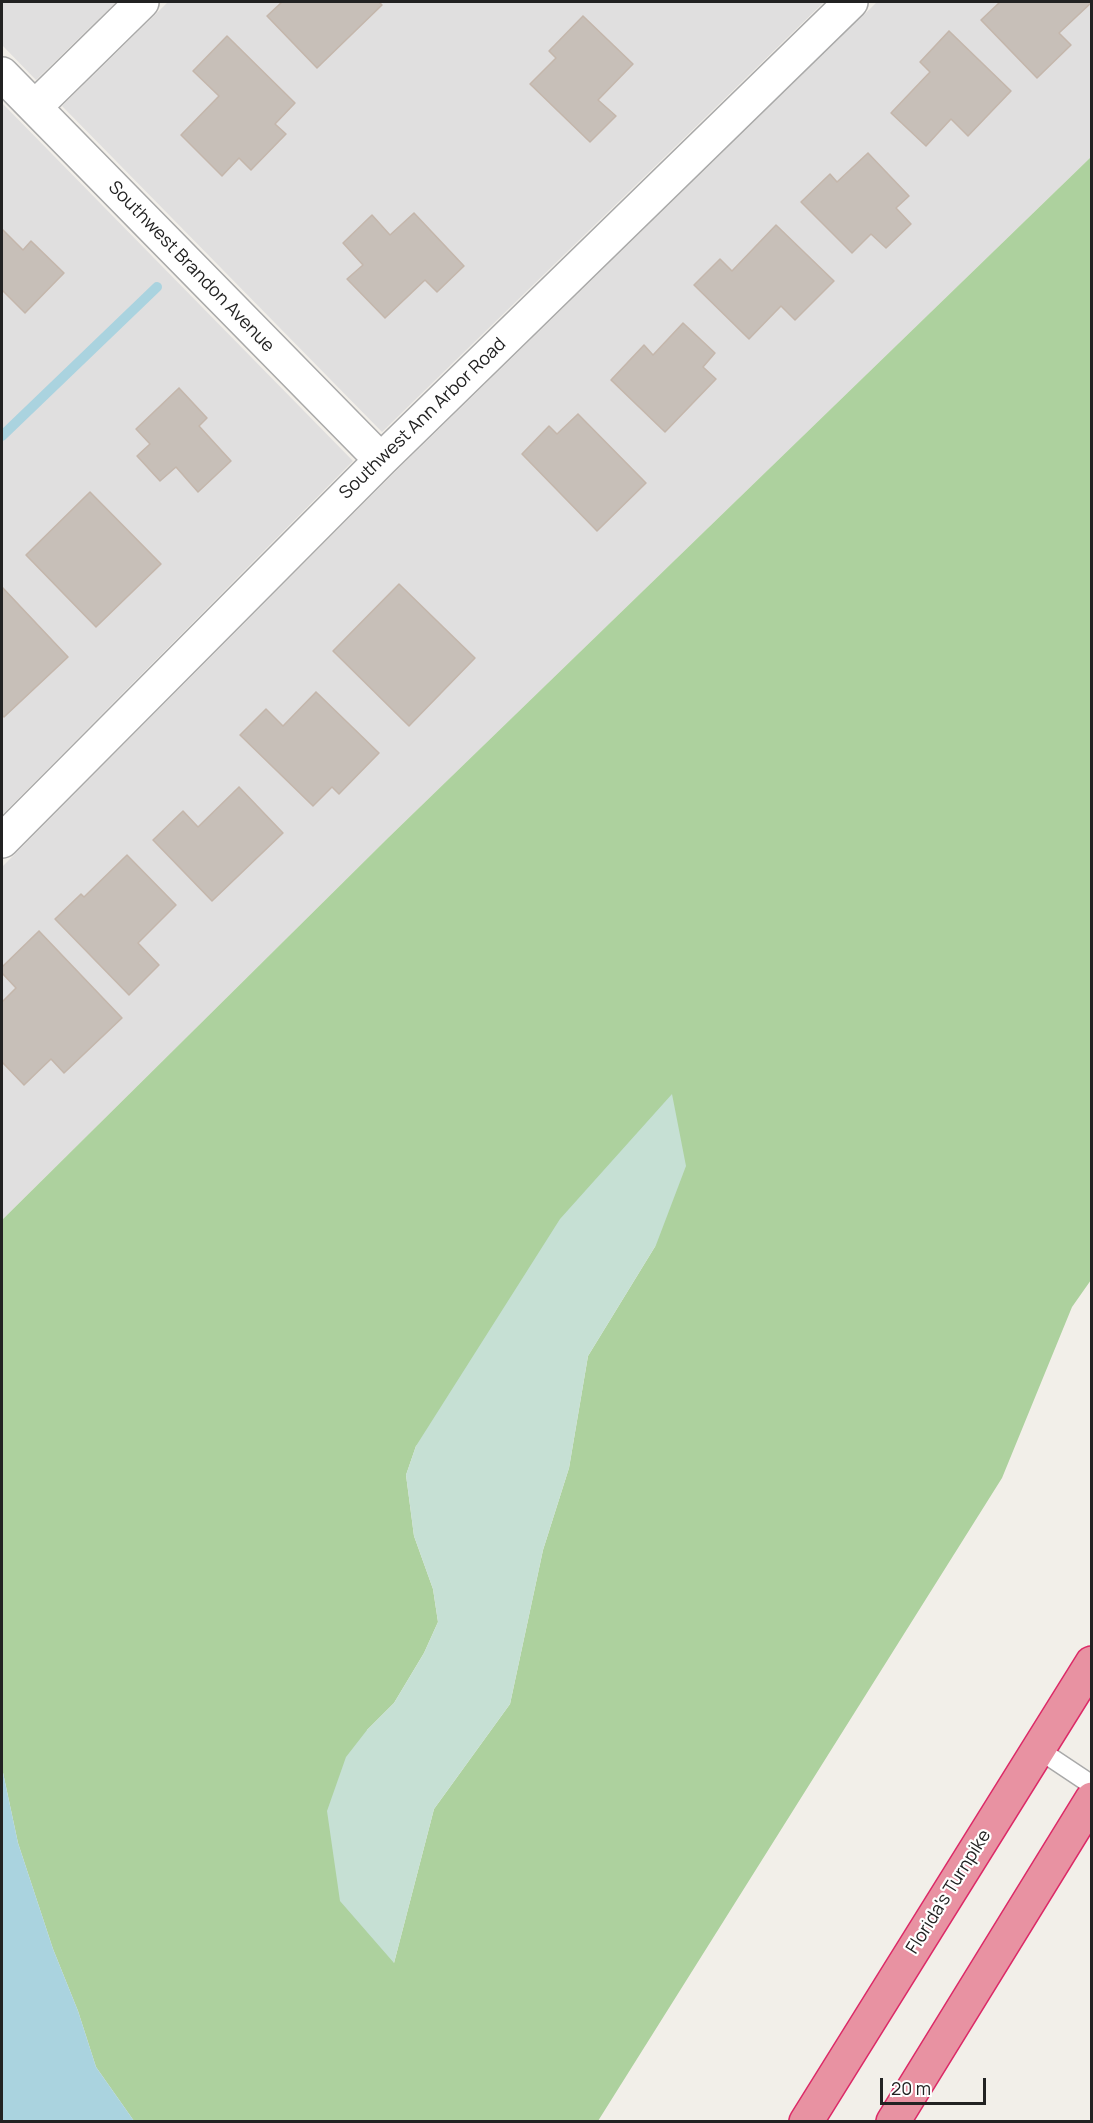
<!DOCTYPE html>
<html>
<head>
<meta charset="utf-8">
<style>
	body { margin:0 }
	#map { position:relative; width:1093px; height:2123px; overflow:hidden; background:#f2efe9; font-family:Manrope,sans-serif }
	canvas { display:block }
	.frame { position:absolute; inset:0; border:3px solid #222; pointer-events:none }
	.scale { position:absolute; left:880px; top:2078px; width:106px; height:27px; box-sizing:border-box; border:3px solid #222; border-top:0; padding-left:8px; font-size:18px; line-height:21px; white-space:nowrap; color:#222; -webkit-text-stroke:4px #fff; paint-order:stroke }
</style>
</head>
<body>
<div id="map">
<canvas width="1093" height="2123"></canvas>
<div class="frame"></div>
<div class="scale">20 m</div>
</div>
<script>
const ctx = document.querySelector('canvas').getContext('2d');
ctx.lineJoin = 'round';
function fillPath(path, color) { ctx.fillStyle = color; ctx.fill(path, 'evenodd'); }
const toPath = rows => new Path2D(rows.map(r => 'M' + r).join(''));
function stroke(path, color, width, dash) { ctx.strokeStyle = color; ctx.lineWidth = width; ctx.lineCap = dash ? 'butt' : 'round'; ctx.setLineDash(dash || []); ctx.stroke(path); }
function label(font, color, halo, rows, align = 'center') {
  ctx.font = font + ' Manrope,sans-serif'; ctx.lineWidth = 4.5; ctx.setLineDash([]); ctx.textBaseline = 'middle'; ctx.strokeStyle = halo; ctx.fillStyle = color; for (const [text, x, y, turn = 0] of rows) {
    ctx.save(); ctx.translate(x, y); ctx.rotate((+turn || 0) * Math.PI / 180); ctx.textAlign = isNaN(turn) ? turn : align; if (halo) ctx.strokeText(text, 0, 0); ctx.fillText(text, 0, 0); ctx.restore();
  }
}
fillPath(toPath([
	[2,2,116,2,36,80,2,45],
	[168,2,824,2,382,432,62,106],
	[877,2,1091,2,1091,157,389,837,2,1220,2,867,394,473],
	[2,103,353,461,2,815]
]), '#e0dfdf');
fillPath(toPath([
	[1091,157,1091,1280,1072,1307,1002,1478,598,2121,134,2121,96,2067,78,2011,53,1949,18,1843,2,1768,2,1220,389,837],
	[656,1245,588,1356,569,1468,543,1550,510,1704,434,1809,394,1963,367,1730,394,1703,424,1653,438,1622,433,1589,414,1536,406,1475,416,1446]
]), '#add19e');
fillPath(toPath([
	[672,1094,686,1166,656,1245,588,1356,569,1468,543,1550,510,1704,434,1809,394,1963,340,1901,327,1811,346,1757,367,1730,394,1703,424,1653,438,1622,433,1589,414,1536,406,1475,416,1446,560,1219]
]), '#c6e0d4');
fillPath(toPath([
	[2,1768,18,1843,53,1949,78,2011,96,2067,134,2121,2,2121]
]), '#aad3df');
stroke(toPath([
	[2,436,157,287]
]), '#aad3df', 10);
const building = toPath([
	[282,2,379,2,382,5,317,68,267,16,282,2],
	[1000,2,1092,2,1059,33,1071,45,1037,78,981,20,1000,2],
	[583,16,633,64,598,100,616,116,590,142,530,84,556,58,549,51,583,16],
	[949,31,1011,91,968,136,951,119,926,146,891,113,930,72,920,62,949,31],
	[227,36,295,103,275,124,286,134,251,170,239,158,222,176,181,135,219,96,193,71,227,36],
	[868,153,909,196,896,208,911,224,886,248,871,234,852,253,801,202,830,174,837,182,868,153],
	[414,213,464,266,437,292,425,280,385,318,347,279,363,265,343,243,372,215,390,235,414,213],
	[776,225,834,281,795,320,781,306,749,339,694,285,720,259,732,271,776,225],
	[2,229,23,250,31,241,64,273,25,313,2,290,2,229],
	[683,323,715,353,703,367,716,379,665,432,611,380,644,345,653,355,683,323],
	[179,388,207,418,199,426,231,461,198,492,176,467,160,481,137,456,150,444,136,429,179,388],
	[578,414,646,483,597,531,522,454,549,426,557,434,578,414],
	[90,492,161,564,96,627,26,555,90,492],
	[399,584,475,658,409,726,333,651,399,584],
	[2,587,68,657,4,717,2,715,2,587],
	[316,692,379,753,339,794,332,787,313,806,240,735,266,709,283,726,316,692],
	[239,787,283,833,212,901,153,840,183,811,198,827,239,787],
	[127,855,176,905,138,943,159,965,129,995,55,919,81,894,84,897,127,855],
	[39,931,122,1018,64,1073,51,1059,24,1085,2,1062,2,1002,16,988,2,973,2,967,39,931]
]);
fillPath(building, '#c7bfb8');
stroke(building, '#c4b6ab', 1.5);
const service = toPath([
	[1038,1749,1092,1785]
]);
const minor = toPath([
	[2,74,381,460],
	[35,107,142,2],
	[2,841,381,460,851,2]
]);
const motorway = toPath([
	[806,2122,1092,1663],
	[893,2122,1092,1799]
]);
stroke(service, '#a9a9a9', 21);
stroke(minor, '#a9a9a9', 36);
stroke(motorway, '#dc2a67', 36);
stroke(service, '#fff', 18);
stroke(minor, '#fff', 33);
stroke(motorway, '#e892a2', 33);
label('18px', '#222', '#fff', [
	["Southwest Brandon Avenue",191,267,46],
	["Southwest Ann Arbor Road",423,419,-44],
	["Florida's Turnpike",949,1892,-58]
]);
</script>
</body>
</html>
